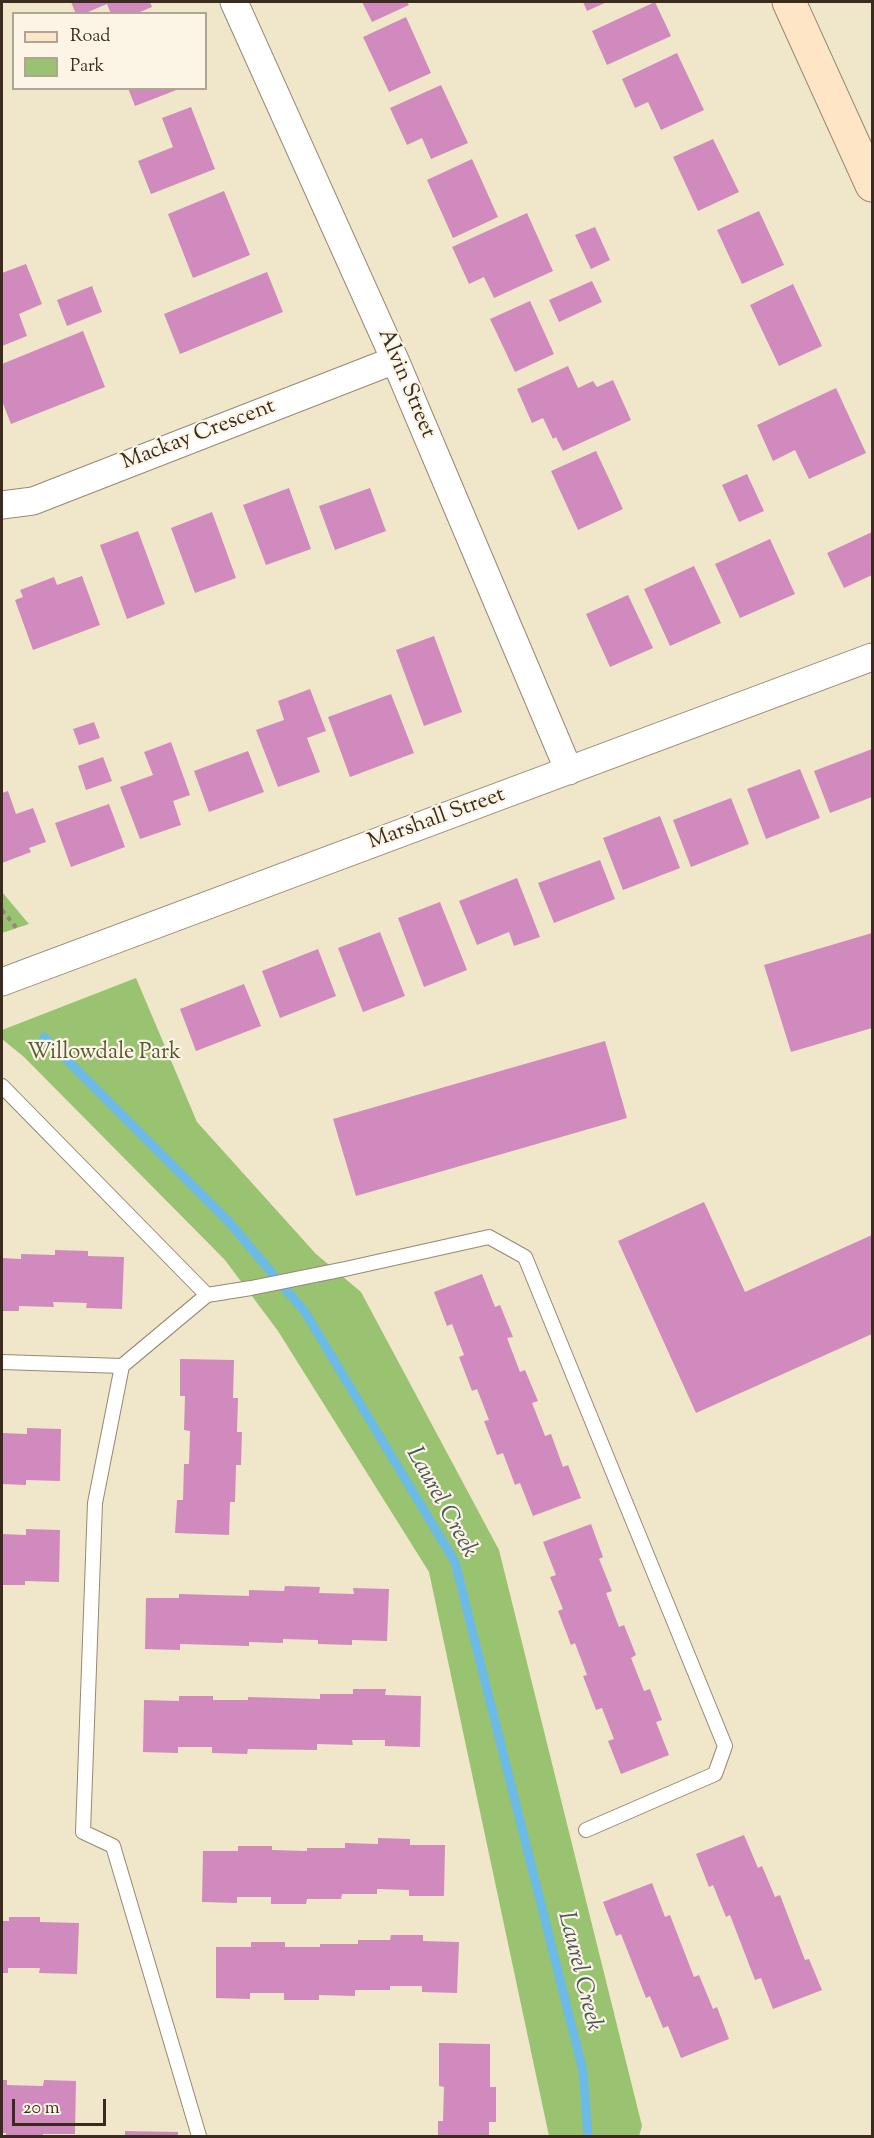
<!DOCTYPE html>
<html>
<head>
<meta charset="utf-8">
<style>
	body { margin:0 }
	#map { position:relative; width:874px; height:2138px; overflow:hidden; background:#f0e7ca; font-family:"Sorts Mill Goudy",serif }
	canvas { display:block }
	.frame { position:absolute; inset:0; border:3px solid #3b2a1e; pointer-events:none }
	.legend { position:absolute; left:12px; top:12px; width:195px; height:78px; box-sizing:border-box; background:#fcf5e5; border:2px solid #afa495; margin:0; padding:8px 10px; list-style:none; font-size:18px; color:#3b2a1e }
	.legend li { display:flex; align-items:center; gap:12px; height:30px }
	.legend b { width:30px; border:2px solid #afa495 }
	.scale { position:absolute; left:12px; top:2099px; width:94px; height:27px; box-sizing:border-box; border:3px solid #3b2a1e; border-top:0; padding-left:8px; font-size:18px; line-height:21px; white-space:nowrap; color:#3b2a1e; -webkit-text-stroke:4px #fcf5e5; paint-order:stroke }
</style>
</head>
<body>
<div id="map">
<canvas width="874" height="2138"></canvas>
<div class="frame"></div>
<ul class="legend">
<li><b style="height:8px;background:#fee5c5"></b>Road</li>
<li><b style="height:16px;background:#99c370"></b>Park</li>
</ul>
<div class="scale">20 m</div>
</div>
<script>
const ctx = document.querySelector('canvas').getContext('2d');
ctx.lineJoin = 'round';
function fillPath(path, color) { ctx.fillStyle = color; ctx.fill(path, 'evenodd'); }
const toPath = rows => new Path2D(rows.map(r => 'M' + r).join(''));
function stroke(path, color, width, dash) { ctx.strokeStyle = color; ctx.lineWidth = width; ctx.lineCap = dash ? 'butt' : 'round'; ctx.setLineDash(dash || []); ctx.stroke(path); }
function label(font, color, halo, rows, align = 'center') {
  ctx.font = font + ' "Sorts Mill Goudy",serif'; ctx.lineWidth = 4.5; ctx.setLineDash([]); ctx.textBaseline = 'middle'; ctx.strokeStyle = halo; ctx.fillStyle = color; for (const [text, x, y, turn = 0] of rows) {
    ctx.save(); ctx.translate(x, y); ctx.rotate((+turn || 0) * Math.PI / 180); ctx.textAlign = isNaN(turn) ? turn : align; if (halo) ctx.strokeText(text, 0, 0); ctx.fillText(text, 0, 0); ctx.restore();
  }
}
fillPath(toPath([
	[2,892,29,924,2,933],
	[136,978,197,1122,316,1254,361,1292,499,1550,642,2126,639,2136,549,2136,429,1572,278,1331,225,1260,24,1057,2,1039,2,1030]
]), '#99c370');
stroke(toPath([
	[44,1037,229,1222,305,1312,455,1562,583,2071,588,2136]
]), '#6cbbe7', 9);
fillPath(toPath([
	[71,2,150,2,152,7,135,14,111,14,107,4,83,14,76,14],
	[362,2,407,2,409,5,372,22],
	[583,2,607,2,587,11],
	[655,2,671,36,607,65,592,31],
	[406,17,431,73,389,92,363,37],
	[677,53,704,110,661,130,648,102,635,108,622,79],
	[441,85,468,143,431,159,422,138,407,145,390,108],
	[128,88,179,88,179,89,135,106],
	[191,107,215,169,151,194,138,161,173,147,162,118],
	[713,139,739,192,698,211,673,157],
	[472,159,498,217,453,238,427,180],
	[224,191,250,255,193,278,168,214],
	[759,211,784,265,742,284,717,230],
	[527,213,553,271,494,298,484,277,469,284,452,247],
	[595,227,610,260,591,269,575,235],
	[26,264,42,304,19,314,27,336,2,346,2,273],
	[267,272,283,312,180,354,164,314],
	[592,281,602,302,559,322,549,300],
	[793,284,822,346,779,366,750,305],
	[92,286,102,312,67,326,57,300],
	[530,301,554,354,515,372,490,319],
	[83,331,105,387,11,424,2,401,2,364],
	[568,366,578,388,593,381,597,387,613,380,631,420,563,451,556,437,553,439,543,418,532,423,517,389],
	[836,388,866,453,809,479,795,450,773,461,757,425],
	[596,451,623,509,578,530,551,471],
	[747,474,764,511,739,522,722,485],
	[289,488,311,549,266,565,243,505],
	[370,488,386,531,335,550,319,506],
	[212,512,236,578,195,593,171,528],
	[138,531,165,604,127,619,100,545],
	[872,532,872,575,844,588,827,553],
	[770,539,795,594,740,618,715,564],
	[694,566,721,623,670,646,644,589],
	[82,576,100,625,33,650,15,600,23,597,20,590,54,577,57,585],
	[628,595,653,648,610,667,586,614],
	[434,636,462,712,424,726,396,650],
	[310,689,326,731,307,738,320,772,278,787,256,730,284,720,278,701],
	[391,694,414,753,350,777,328,717],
	[94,722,100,738,79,745,73,729],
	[171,742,190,795,173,801,181,825,140,839,120,787,153,775,144,752],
	[872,749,872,797,830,813,814,771],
	[248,751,264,792,209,812,194,771],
	[103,757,112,781,86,790,78,766],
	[800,769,820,818,766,839,747,789],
	[8,791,16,814,33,808,46,842,29,848,31,852,2,863,2,793],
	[731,798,749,844,691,867,673,820],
	[109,804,125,847,71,867,55,823],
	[660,816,680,868,623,890,603,838],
	[600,860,615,899,554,923,538,883],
	[517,878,540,937,514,946,509,932,477,945,459,901],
	[440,902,467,970,424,987,398,918],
	[380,932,405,996,363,1012,338,948],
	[872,933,872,1028,791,1052,764,965],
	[318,949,336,996,280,1018,262,971],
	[244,984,261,1026,196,1051,180,1009],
	[605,1041,627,1118,356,1196,333,1119],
	[704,1202,745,1292,872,1235,872,1334,696,1413,618,1241],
	[55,1250,88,1251,88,1256,124,1257,122,1309,86,1308,87,1303,53,1302,54,1307,19,1306,19,1311,2,1311,2,1258,21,1259,21,1254,55,1255],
	[482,1274,495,1307,500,1305,513,1337,507,1338,520,1372,525,1370,538,1401,532,1403,545,1436,551,1434,563,1467,568,1465,581,1498,533,1516,520,1483,515,1485,503,1453,497,1455,484,1421,489,1420,477,1389,472,1391,459,1357,464,1355,452,1324,447,1326,434,1292],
	[180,1359,234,1360,233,1398,238,1398,237,1432,242,1432,241,1465,236,1465,235,1502,230,1502,229,1535,175,1533,177,1500,183,1500,184,1464,189,1464,190,1431,184,1430,185,1396,180,1396],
	[27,1428,61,1429,60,1481,26,1480,26,1485,2,1484,2,1433,27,1434],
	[591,1524,603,1557,599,1559,612,1591,606,1593,619,1627,624,1625,636,1655,631,1658,644,1691,650,1689,662,1720,656,1722,669,1755,621,1774,608,1741,614,1739,602,1708,596,1710,583,1676,587,1675,575,1643,571,1645,558,1611,563,1609,550,1577,556,1575,543,1542],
	[26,1529,60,1530,59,1582,25,1581,25,1585,2,1585,2,1534,26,1535],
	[285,1586,320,1587,319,1593,354,1594,353,1588,389,1589,387,1641,352,1640,352,1645,318,1644,318,1640,283,1639,283,1643,249,1642,249,1646,180,1644,180,1650,145,1649,146,1598,179,1598,179,1594,249,1596,249,1590,284,1591],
	[353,1689,386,1689,385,1695,421,1696,420,1747,385,1746,385,1740,352,1740,353,1745,317,1744,317,1750,248,1749,247,1754,212,1753,212,1747,178,1747,178,1753,143,1752,144,1700,179,1701,179,1696,213,1696,213,1700,248,1700,248,1697,320,1699,320,1694,353,1694],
	[744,1835,758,1868,762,1866,775,1897,780,1895,805,1960,809,1959,822,1990,773,2009,761,1978,755,1980,730,1915,726,1917,713,1885,709,1887,696,1854],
	[378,1838,410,1839,410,1845,445,1845,444,1896,409,1896,409,1890,377,1889,377,1894,342,1894,341,1899,307,1899,306,1904,271,1904,271,1897,237,1897,237,1903,202,1902,203,1851,238,1851,238,1846,272,1846,272,1850,307,1851,307,1848,345,1848,345,1843,378,1844],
	[652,1883,665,1917,670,1915,694,1977,699,1975,713,2009,717,2007,729,2039,681,2058,668,2026,663,2028,650,1996,646,1998,621,1934,616,1936,603,1902],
	[9,1917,40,1917,40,1922,79,1923,77,1974,39,1973,40,1968,8,1968,8,1973,2,1973,2,1921,9,1921],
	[391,1935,423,1935,423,1941,459,1942,457,1993,422,1992,422,1986,390,1986,390,1990,355,1990,355,1996,319,1995,319,2000,284,2000,284,1993,250,1993,250,1999,216,1998,216,1947,251,1947,251,1942,285,1942,285,1947,320,1947,320,1944,358,1944,358,1940,390,1940],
	[439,2043,490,2044,490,2087,496,2087,496,2122,489,2122,489,2136,438,2136,438,2121,443,2121,444,2087,439,2086],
	[2,2080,7,2080,7,2085,43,2086,44,2080,76,2081,75,2134,43,2134,43,2136,6,2136,6,2133,2,2133],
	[125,2131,178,2132,178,2136,125,2136]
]), '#d08abe');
const lane = toPath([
	[2,1086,207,1295,251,1288,345,1269,489,1237,525,1257,725,1746,715,1774,586,1830],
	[2,1362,122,1366],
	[199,2136,113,1846,83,1832,95,1503,122,1366,207,1295]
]);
const street = toPath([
	[234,2,395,360,569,771],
	[2,505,33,501,395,360],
	[2,982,872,657]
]);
const secondary = toPath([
	[789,2,872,185]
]);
stroke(lane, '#968874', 16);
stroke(street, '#968874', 29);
stroke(secondary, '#968874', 35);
stroke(toPath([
	[2,910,18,930]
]), '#968874', 4, [4.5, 4.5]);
stroke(lane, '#fff', 14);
stroke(street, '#fff', 27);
stroke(secondary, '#fee5c5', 33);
label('22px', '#3b2a1e', '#fcf5e5', [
	["Alvin Street",405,384,67],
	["Mackay Crescent",199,436,-21],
	["Marshall Street",437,820,-20]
]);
label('22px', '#575837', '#fcf5e5', [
	["Willowdale Park",104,1054]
]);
label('italic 24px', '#4a565a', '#fcf5e5', [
	["Laurel Creek",440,1503,61],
	["Laurel Creek",578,1972,76]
]);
</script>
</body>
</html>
